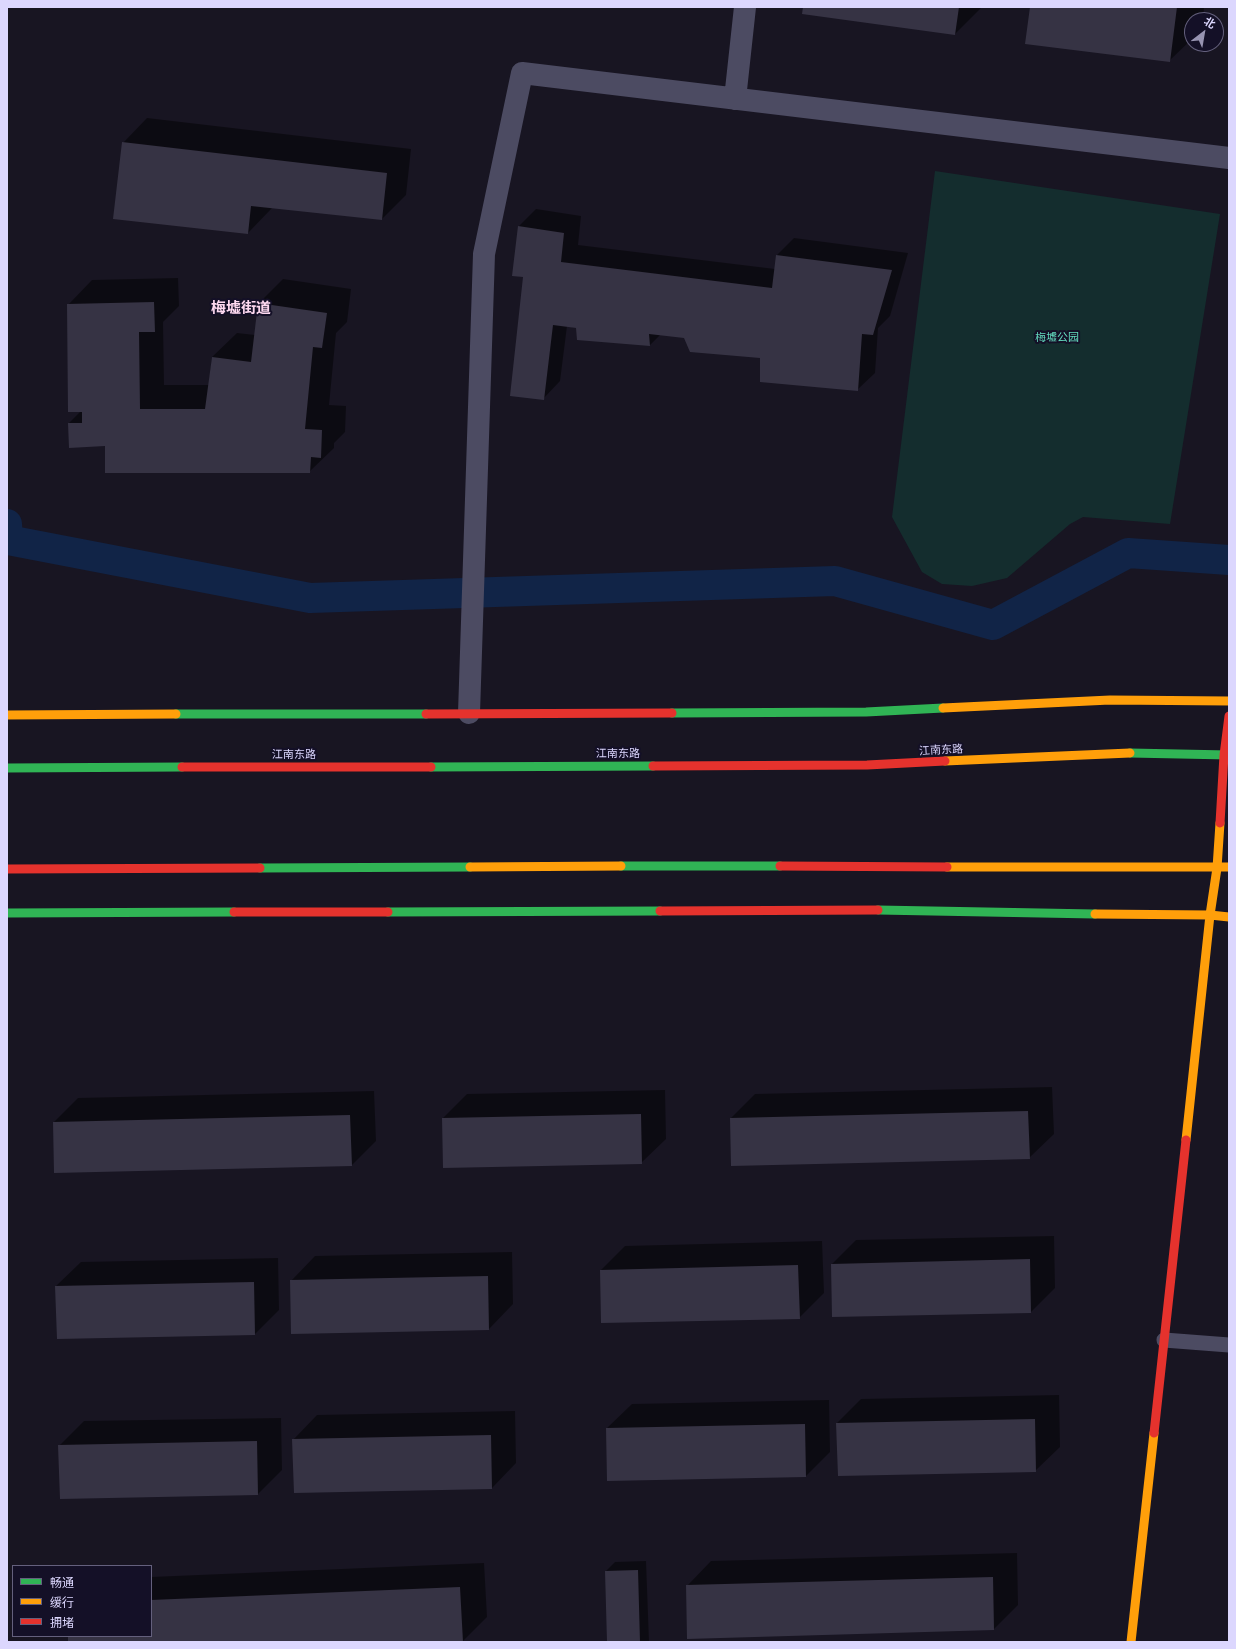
<!DOCTYPE html>
<html>
<head>
<meta charset="utf-8">
<style>
	body { margin:0 }
	#map { position:relative; width:1236px; height:1649px; overflow:hidden; background:#181522; font-family:"Golos Text","Noto Sans SC",sans-serif }
	canvas { display:block }
	.frame { position:absolute; inset:0; border:8px solid #dcd7fe; pointer-events:none }
	.legend { position:absolute; left:12px; top:1565px; width:140px; height:72px; box-sizing:border-box; background:#141027; border:1px solid #64607d; margin:0; padding:5px 7px; list-style:none; font-size:12px; color:#dcd7fe }
	.legend li { display:flex; align-items:center; gap:8px; height:20px }
	.legend b { width:20px; border:1px solid #64607d }
	.north { position:absolute; left:1184px; top:12px; width:40px; height:40px; box-sizing:border-box; background:#141027; border:1px solid #64607d; border-radius:50%; rotate:31deg; font-size:11px; font-weight:700; line-height:16px; text-align:center; color:#dcd7fe }
	.north::after { content:''; display:block; margin:auto; width:14px; height:18px; background:#9793b1; clip-path:polygon(50% 0,100% 100%,50% 72%,0 100%) }
</style>
</head>
<body>
<div id="map">
<canvas width="1236" height="1649"></canvas>
<div class="frame"></div>
<ul class="legend">
<li><b style="height:5px;background:#30b455"></b>畅通</li>
<li><b style="height:5px;background:#ff9f0a"></b>缓行</li>
<li><b style="height:5px;background:#e5322d"></b>拥堵</li>
</ul>
<div class="north">北</div>
</div>
<script>
const ctx = document.querySelector('canvas').getContext('2d');
ctx.lineJoin = 'round';
function fillPath(path, color) { ctx.fillStyle = color; ctx.fill(path, 'evenodd'); }
const toPath = rows => new Path2D(rows.map(r => 'M' + r).join(''));
function stroke(path, color, width, dash) { ctx.strokeStyle = color; ctx.lineWidth = width; ctx.lineCap = dash ? 'butt' : 'round'; ctx.setLineDash(dash || []); ctx.stroke(path); }
function label(font, color, halo, rows, align = 'center') {
  ctx.font = font + ' "Golos Text","Noto Sans SC",sans-serif'; ctx.lineWidth = 4; ctx.setLineDash([]); ctx.textBaseline = 'middle'; ctx.strokeStyle = halo; ctx.fillStyle = color; for (const [text, x, y, turn = 0] of rows) {
    ctx.save(); ctx.translate(x, y); ctx.rotate((+turn || 0) * Math.PI / 180); ctx.textAlign = isNaN(turn) ? turn : align; if (halo) ctx.strokeText(text, 0, 0); ctx.fillText(text, 0, 0); ctx.restore();
  }
}
fillPath(toPath([
	[935,171,1220,214,1170,524,1083,517,1070,524,1007,578,972,586,942,584,922,572,892,517]
]), '#142d2e');
fillPath(toPath([
	[804,7,982,7,955,34],
	[1031,7,1204,7,1203,20,1192,20,1192,39,1169,61],
	[147,118,411,149,406,195,382,219,273,207,248,233,123,143],
	[536,209,581,216,578,245,775,269,777,255,794,238,908,253,890,316,878,328,875,373,857,390,761,357,685,337,661,334,650,345,567,326,560,381,543,399,524,276,513,275,519,226],
	[178,278,179,306,163,322,164,385,209,385,212,357,237,333,255,335,258,304,283,279,351,289,347,322,336,333,329,405,346,406,345,432,334,443,334,448,309,472,106,445,70,446,69,423,81,411,68,305,92,280],
	[1052,1087,1054,1134,1029,1158,731,1118,755,1094],
	[665,1090,666,1139,641,1163,443,1118,467,1094],
	[374,1091,376,1141,352,1165,54,1122,78,1098],
	[1054,1236,1055,1288,1031,1312,832,1264,856,1240],
	[822,1241,824,1293,799,1318,602,1322,601,1270,625,1246],
	[512,1252,513,1304,489,1329,291,1281,315,1256],
	[278,1258,279,1310,255,1334,58,1338,56,1286,81,1262],
	[1059,1395,1060,1447,1035,1471,837,1423,861,1399],
	[829,1400,830,1452,806,1476,607,1428,632,1404],
	[515,1411,516,1463,492,1488,293,1440,317,1415],
	[281,1418,282,1470,258,1494,59,1446,84,1421],
	[1017,1553,1018,1605,994,1629,687,1586,711,1561],
	[646,1561,649,1642,608,1642,606,1571,615,1562],
	[484,1563,487,1617,462,1642,69,1642,69,1636,151,1636,151,1577]
]), '#0007');
stroke(toPath([
	[7,524,8,540,310,598,835,581,993,625,1128,553,1229,560]
]), '#112447', 30);
fillPath(toPath([
	[803,7,959,7,955,35,802,14],
	[1030,7,1177,7,1170,62,1025,44],
	[122,142,387,173,382,220,251,206,248,234,113,219],
	[518,226,564,233,561,262,772,288,776,255,892,270,873,335,862,334,858,391,760,382,760,358,690,352,684,338,649,334,650,346,577,340,576,328,553,325,544,400,510,396,523,277,512,276],
	[154,302,155,332,139,332,140,409,205,409,212,357,251,362,258,303,327,313,322,348,313,347,305,429,322,430,321,458,311,457,310,473,105,473,105,446,69,448,68,423,82,423,82,412,68,412,67,304],
	[1028,1111,1030,1159,731,1166,730,1118],
	[641,1114,642,1164,443,1168,442,1118],
	[350,1115,352,1166,54,1173,53,1122],
	[1030,1259,1031,1313,832,1317,831,1264],
	[798,1265,800,1319,601,1323,600,1270],
	[488,1276,489,1330,291,1334,290,1280],
	[254,1282,255,1335,57,1339,55,1286],
	[1035,1419,1036,1472,838,1476,836,1423],
	[805,1424,806,1477,607,1481,606,1428],
	[491,1435,492,1489,294,1493,292,1439],
	[257,1441,258,1495,60,1499,58,1445],
	[638,1570,640,1642,607,1642,605,1571],
	[993,1577,994,1630,687,1639,686,1585],
	[460,1587,463,1642,68,1642,68,1636,151,1636,151,1600]
]), '#363344');
stroke(toPath([
	[1164,1340,1229,1345]
]), '#4c4b62', 15);
stroke(toPath([
	[735,99,745,7],
	[469,713,484,254,522,73,1229,158]
]), '#4c4b62', 22);
stroke(toPath([
	[672,713,866,712,943,708],
	[176,714,426,714],
	[1130,753,1229,755],
	[431,767,653,766],
	[7,768,182,767],
	[621,866,780,866],
	[260,868,470,867],
	[878,910,1095,914],
	[388,912,660,911],
	[7,913,234,912]
]), '#30b455', 9);
stroke(toPath([
	[943,708,1110,700,1229,701],
	[7,715,176,714],
	[945,761,1130,753],
	[470,867,621,866],
	[947,867,1229,867],
	[1095,914,1210,915,1229,917],
	[1186,1140,1210,915,1217,868,1220,823],
	[1131,1642,1154,1433]
]), '#ff9f0a', 9);
stroke(toPath([
	[426,714,672,713],
	[653,766,867,765,945,761],
	[182,767,431,767],
	[1220,823,1224,755,1229,716],
	[780,866,947,867],
	[7,869,260,868],
	[660,911,878,910],
	[234,912,388,912],
	[1154,1433,1186,1140]
]), '#e5322d', 9);
label('11px', '#64ddc0', '#141027', [
	["梅墟公园",1057,338]
]);
label('11px', '#dcd7fe', '#141027', [
	["江南东路",941,750,-3],
	["江南东路",618,754],
	["江南东路",294,755]
]);
label('bold 15px', '#fed9f0', '#141027', [
	["梅墟街道",241,308]
]);
</script>
</body>
</html>
